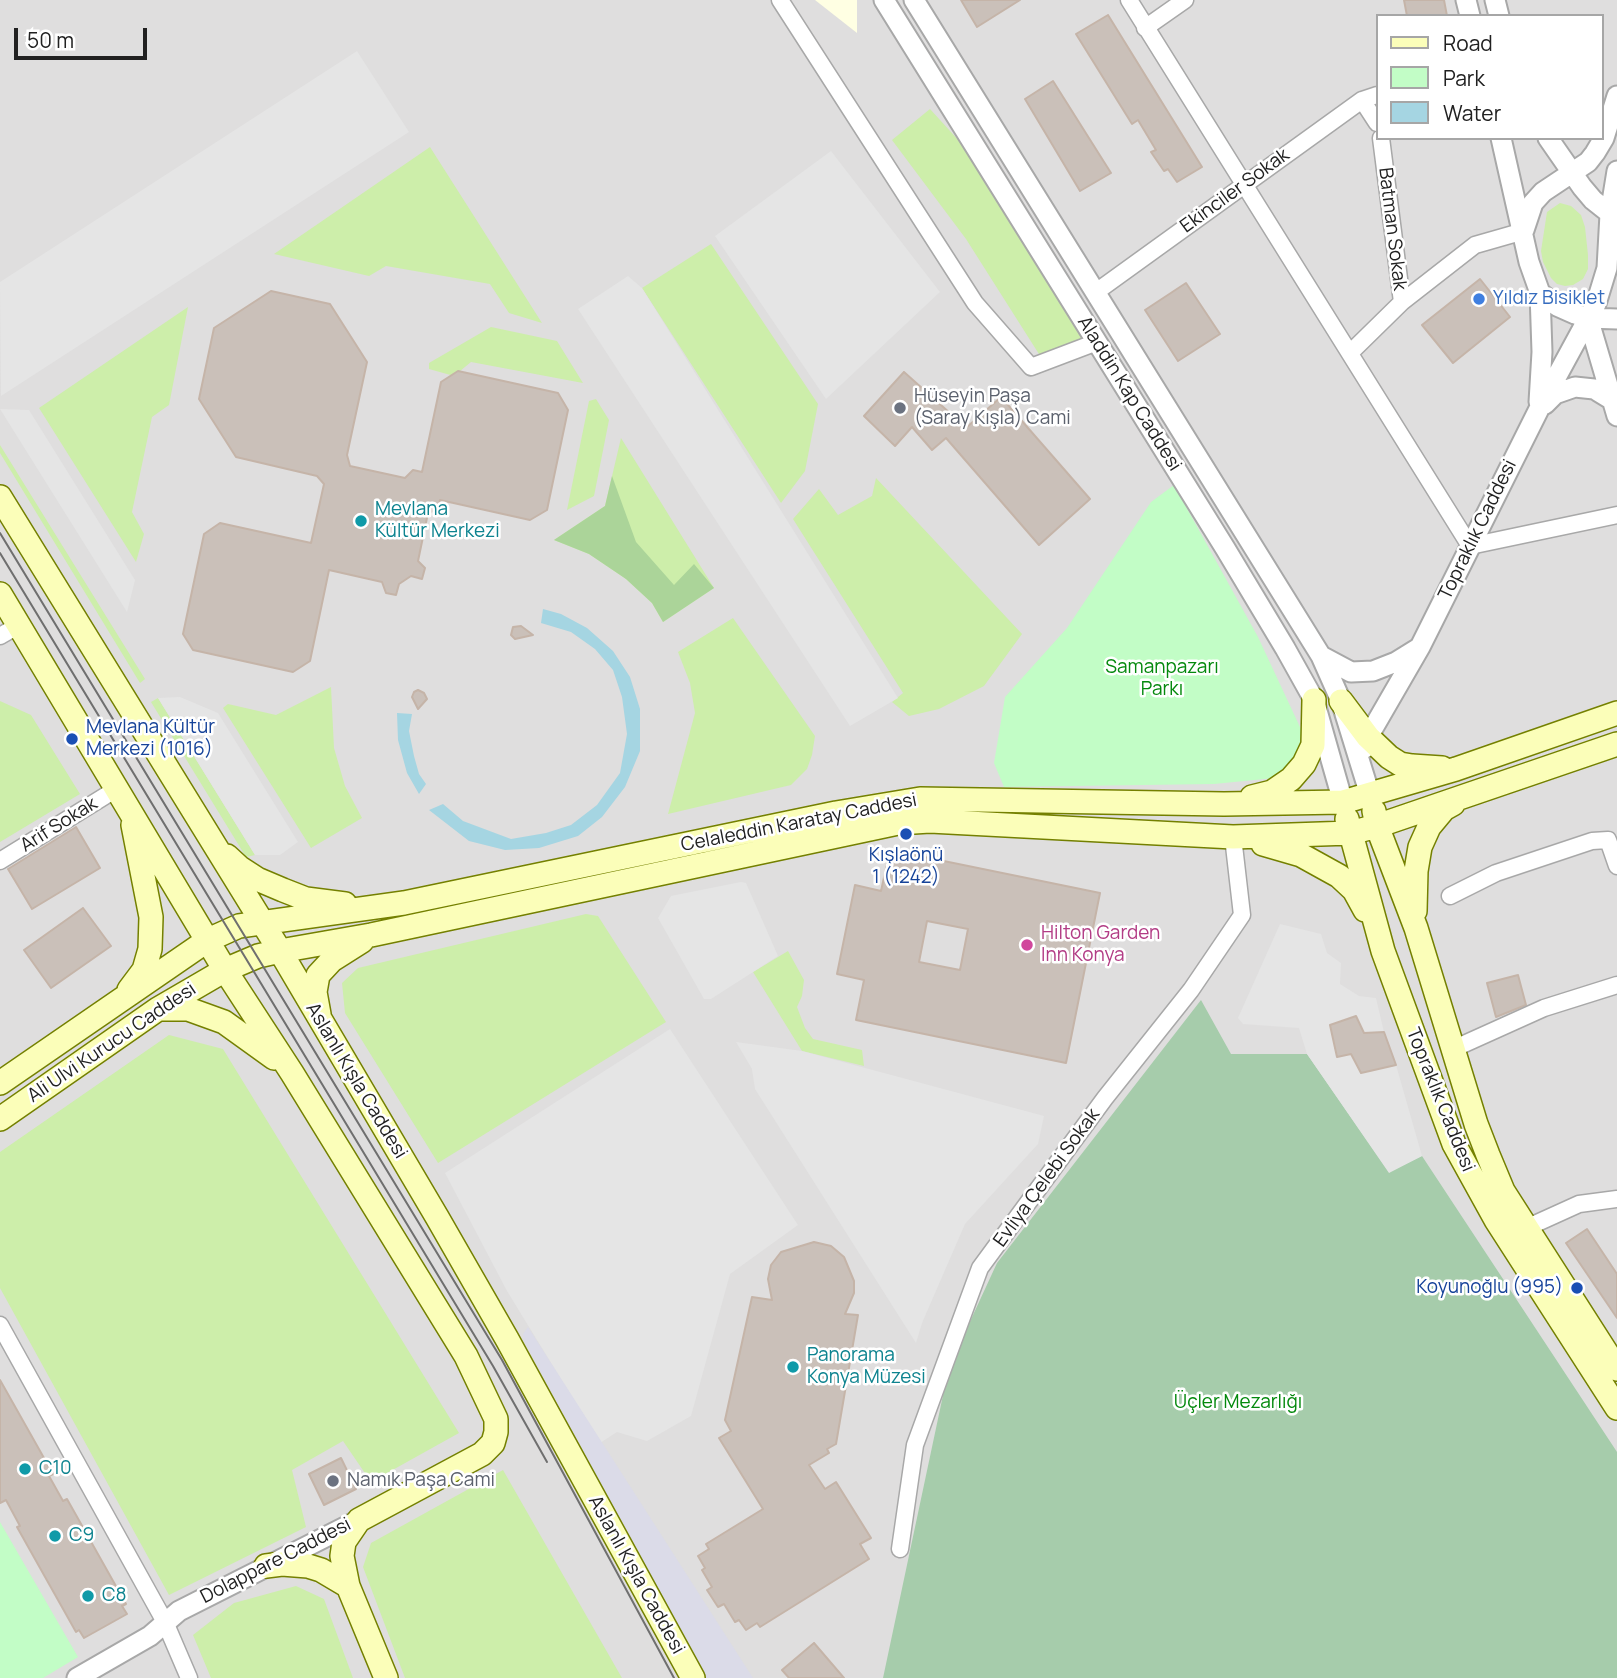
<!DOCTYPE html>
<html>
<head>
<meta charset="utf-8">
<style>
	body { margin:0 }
	#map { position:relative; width:1617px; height:1678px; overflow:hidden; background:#f2eee7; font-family:Manrope,sans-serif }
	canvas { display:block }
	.legend { position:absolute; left:1376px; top:14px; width:228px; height:126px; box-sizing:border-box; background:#fff; border:2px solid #a6a6a6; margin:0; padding:9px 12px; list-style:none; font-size:21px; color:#212121 }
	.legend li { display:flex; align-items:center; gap:14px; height:35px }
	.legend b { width:35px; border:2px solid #a6a6a6 }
	.scale { position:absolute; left:14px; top:28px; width:133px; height:32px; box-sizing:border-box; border:4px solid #212121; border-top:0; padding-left:9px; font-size:21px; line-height:24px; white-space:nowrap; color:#212121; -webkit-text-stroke:5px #fff; paint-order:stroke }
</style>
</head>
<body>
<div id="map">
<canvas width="1617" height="1678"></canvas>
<ul class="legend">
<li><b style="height:9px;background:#fbfeb9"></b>Road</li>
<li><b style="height:19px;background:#c2fdc6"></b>Park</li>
<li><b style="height:19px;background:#a5d5e2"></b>Water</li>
</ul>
<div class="scale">50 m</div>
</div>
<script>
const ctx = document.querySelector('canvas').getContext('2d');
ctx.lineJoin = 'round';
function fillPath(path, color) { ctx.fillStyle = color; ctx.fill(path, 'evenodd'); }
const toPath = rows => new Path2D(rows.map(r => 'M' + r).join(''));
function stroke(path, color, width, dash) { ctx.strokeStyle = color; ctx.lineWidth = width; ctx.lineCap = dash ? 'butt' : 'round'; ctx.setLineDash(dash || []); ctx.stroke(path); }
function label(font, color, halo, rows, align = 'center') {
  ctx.font = font + ' Manrope,sans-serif'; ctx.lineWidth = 5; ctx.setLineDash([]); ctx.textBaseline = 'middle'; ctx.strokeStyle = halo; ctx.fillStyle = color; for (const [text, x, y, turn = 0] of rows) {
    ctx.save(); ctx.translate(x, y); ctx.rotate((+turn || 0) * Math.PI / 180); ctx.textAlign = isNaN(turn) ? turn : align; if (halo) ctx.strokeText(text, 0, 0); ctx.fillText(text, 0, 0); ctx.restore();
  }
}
fillPath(toPath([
	[0,0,1617,0,1617,1678,0,1678],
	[1377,16,1601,16,1601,138,1377,138]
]), '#dfdede');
fillPath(toPath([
	[815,0,857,0,857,33]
]), '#ffffe3');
fillPath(toPath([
	[930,109,991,176,1091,335,1044,362,966,239,892,140],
	[430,147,542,323,509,313,490,284,386,266,369,276,274,254],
	[1560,203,1571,206,1581,215,1585,227,1588,255,1588,269,1583,279,1573,285,1565,286,1557,284,1551,278,1543,262,1541,251,1547,212],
	[711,244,818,404,805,471,781,503,642,288],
	[188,307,169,405,152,417,132,512,144,534,136,562,39,408],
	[491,327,557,341,583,383,471,362,454,376,429,369,429,363],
	[596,399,609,420,594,496,567,510,589,401],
	[621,438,714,588,663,622,652,603,626,579,589,554,554,540,605,506],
	[0,445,145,679,140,683,0,453],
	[876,478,1022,634,984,686,939,709,909,716,892,702,903,693,793,519,819,489,838,515,872,496],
	[733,618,815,736,812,755,807,769,791,785,668,814,695,713,690,683,678,652],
	[331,687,334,748,345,786,362,818,311,848,223,708,228,704,276,715],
	[158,698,255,855,246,857,151,702],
	[0,701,31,715,80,794,0,842],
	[586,914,598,916,666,1022,438,1163,345,1013,342,983,358,968],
	[788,951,804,980,802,996,797,1007,805,1028,813,1039,862,1050,864,1066,802,1051,753,972],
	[169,1035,223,1049,459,1433,371,1482,343,1441,292,1470,306,1527,169,1595,0,1288,0,1152],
	[503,1470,622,1678,405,1678,363,1567,371,1543],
	[296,1586,324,1599,353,1678,211,1678,193,1635,234,1603]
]), '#cdeeaa');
fillPath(toPath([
	[612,476,636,542,674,585,694,564,714,588,663,622,652,603,626,579,589,554,554,540,605,506]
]), '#abd499');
fillPath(toPath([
	[1201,1000,1231,1054,1307,1054,1389,1172,1422,1156,1617,1452,1617,1678,883,1678,949,1367,997,1263]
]), '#a6ccab');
fillPath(toPath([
	[1174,485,1258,637,1307,742,1285,777,1214,784,1004,787,994,763,1005,697,1067,628,1151,502],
	[0,1522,78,1657,43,1678,0,1678]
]), '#c2fdc6');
fillPath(toPath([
	[357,51,409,132,1,396,0,282],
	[831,151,940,292,826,399,715,236],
	[628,276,642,288,898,698,850,726,578,309],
	[0,409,29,410,135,580,127,612],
	[180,697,218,713,298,842,280,855,255,855,158,698],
	[741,882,746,883,778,956,711,999,704,999,658,918,671,896],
	[1280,924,1321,934,1327,953,1341,963,1340,984,1359,996,1376,998,1384,1032,1364,1033,1356,1016,1330,1025,1337,1057,1351,1054,1361,1073,1396,1065,1422,1156,1389,1173,1307,1054,1299,1028,1243,1024,1238,1018],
	[670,1029,798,1225,730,1274,691,1416,647,1441,617,1432,600,1443,507,1291,445,1173],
	[736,1042,802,1051,1044,1116,1038,1144,965,1224,922,1323,916,1343,755,1089,752,1069]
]), '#e5e5e5');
fillPath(toPath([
	[528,1327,753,1678,702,1678,642,1560,523,1339,523,1334]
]), '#dbdbe8');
fillPath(toPath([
	[543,609,561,614,587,628,613,651,630,677,640,709,640,751,625,787,602,817,578,836,539,848,505,850,469,841,429,810,443,804,463,821,511,839,546,833,571,825,597,805,620,773,627,734,622,697,613,670,595,649,571,632,541,623],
	[397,713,412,714,409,731,414,756,419,774,426,784,419,794,407,773,398,740]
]), '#a5d5e2');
const building = toPath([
	[961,0,1020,0,977,27,961,0],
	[1404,0,1444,0,1447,16,1407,16,1404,0],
	[1108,15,1202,167,1177,182,1168,169,1164,171,1151,152,1156,150,1138,120,1132,124,1076,34,1108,15],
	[1053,81,1111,173,1080,191,1025,99,1053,81],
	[1480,279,1510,317,1453,363,1422,325,1480,279],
	[1186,283,1220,334,1178,361,1145,310,1186,283],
	[271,291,330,304,367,362,347,455,350,466,405,478,413,470,422,472,441,382,458,371,558,393,568,410,547,510,530,520,440,500,438,509,428,513,418,561,425,568,422,579,411,576,399,584,396,595,386,593,382,582,329,570,310,661,293,672,193,650,183,634,204,534,220,523,311,543,324,484,317,476,236,457,199,399,214,328,271,291],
	[904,372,951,414,954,412,967,427,1001,397,1090,499,1039,545,946,438,932,450,912,427,895,446,864,416,904,372],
	[521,626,533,635,515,639,511,635,513,627,521,626],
	[418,690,424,693,427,699,418,709,412,697,414,692,418,690],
	[76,827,100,868,32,909,8,869,76,827],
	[890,850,1100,893,1066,1063,856,1020,864,980,837,974,855,885,881,891,890,850],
	[927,921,968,929,960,970,919,962,927,921],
	[83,908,111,946,51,988,24,950,83,908],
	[1518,975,1526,1005,1496,1017,1487,983,1518,975],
	[1356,1016,1364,1033,1384,1032,1396,1065,1361,1073,1351,1054,1337,1057,1330,1025,1356,1016],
	[1587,1229,1617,1274,1617,1318,1566,1243,1587,1229],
	[814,1242,831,1246,844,1257,854,1281,854,1293,845,1314,858,1315,836,1444,827,1449,829,1453,809,1465,825,1489,836,1482,871,1538,860,1544,869,1559,760,1627,757,1623,746,1630,739,1620,735,1622,724,1604,718,1607,707,1590,712,1587,702,1570,705,1568,698,1556,709,1549,706,1544,763,1509,719,1438,731,1431,725,1420,752,1297,772,1300,768,1279,771,1265,781,1252,814,1242],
	[0,1380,53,1474,49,1476,63,1501,67,1499,126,1604,122,1606,127,1614,84,1638,79,1630,76,1632,17,1527,20,1526,6,1500,0,1503,0,1380],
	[341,1458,356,1489,324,1505,309,1474,341,1458],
	[814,1643,844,1678,789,1678,782,1670,814,1643]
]);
fillPath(building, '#cac0b9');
stroke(building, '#c5b4a8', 2);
const minor = toPath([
	[780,0,975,303,1031,367,1097,342],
	[1129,0,1470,546,1617,515],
	[1145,28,1185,0],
	[1362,100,1377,123],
	[1381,138,1402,302,1475,245,1524,231],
	[1096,292,1362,100,1377,95],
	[1351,352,1402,302],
	[0,636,19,625],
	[0,861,118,788],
	[1450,896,1496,873,1592,841,1608,840,1617,866],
	[1453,1049,1544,1008,1617,985],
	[1526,1228,1579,1204,1617,1199],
	[0,1325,165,1622,189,1678],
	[900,1549,915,1445,980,1268,1105,1098,1191,990,1242,915,1233,837]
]);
const tertiary = toPath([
	[884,0,1225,548,1285,648,1314,700,1343,802],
	[914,0,1321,656,1341,701,1370,795],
	[1466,0,1470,16],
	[1495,0,1499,16],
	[1501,138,1529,262,1540,293,1542,352,1539,402],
	[1548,138,1582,187,1593,200,1617,219],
	[1524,230,1533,203,1543,192,1588,162,1595,153,1604,138,1617,96],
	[1540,293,1557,306,1575,314,1588,318,1617,319],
	[1588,318,1617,416],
	[1545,404,1555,394,1575,387,1594,389,1612,400],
	[1321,656,1351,672,1373,671,1396,662,1417,649],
	[1365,748,1368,737,1420,647,1539,409,1596,304,1607,268,1610,214,1617,171],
	[77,1678,150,1636,179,1611,359,1520]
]);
const secondary = toPath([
	[0,497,280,951,437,1217,507,1339,693,1678],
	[0,594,225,970,292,1073,466,1356,496,1419,496,1432,493,1443,482,1454,359,1520,344,1542,342,1556,348,1586,386,1678],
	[1341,701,1368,737,1389,757,1400,764,1412,766,1442,768],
	[1252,797,1272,792,1291,779,1304,764,1313,745,1314,700],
	[1374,811,1377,826,1416,928,1476,1124,1488,1155,1503,1191,1617,1369],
	[1347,819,1383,951,1454,1144,1496,1220,1617,1408],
	[1263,844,1301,855,1339,876,1354,890,1365,910],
	[227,856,240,868,257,879,283,890,306,899,345,904],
	[1415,911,1416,871,1420,847,1429,827,1444,809,1453,804],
	[129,990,144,970,150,949,151,917,133,825],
	[158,1009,188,1009,224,1022,274,1058],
	[319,1014,315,992,318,975,332,960,362,941],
	[0,1083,208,940,239,926,404,903,836,813,920,799,1224,804,1343,802,1456,769,1617,713],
	[0,1119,158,1009,225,970,258,956,280,951,371,935,898,823,930,821,1233,837,1350,833,1377,826,1617,744],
	[266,1566,282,1564,308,1566,321,1570,348,1586]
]);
stroke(minor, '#a8a8a8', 19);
stroke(tertiary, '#a8a8a8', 23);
stroke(secondary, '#748000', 26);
stroke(minor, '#fff', 16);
stroke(tertiary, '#fff', 19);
stroke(secondary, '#fbfeb9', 23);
stroke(toPath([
	[0,533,502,1360,674,1678],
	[0,553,493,1366,547,1462]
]), '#6f6f6f', 2);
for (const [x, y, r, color] of [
	[1479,299,7,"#3f7fe0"],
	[900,408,7,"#6b7280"],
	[361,521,7,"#0f9aa8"],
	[72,739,7,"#1a4fb4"],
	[906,834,7,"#1a4fb4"],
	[1027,945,7,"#d1479c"],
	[1577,1288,7,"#1a4fb4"],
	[793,1367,7,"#0f9aa8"],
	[25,1469,7,"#0f9aa8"],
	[333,1481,7,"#6b7280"],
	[55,1536,7,"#0f9aa8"],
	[88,1596,7,"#0f9aa8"]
]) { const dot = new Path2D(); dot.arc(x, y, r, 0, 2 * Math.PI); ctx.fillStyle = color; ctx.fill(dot); stroke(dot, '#fff', 2.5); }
label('19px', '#212121', '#fff', [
	["Ekinciler Sokak",1235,191,-36],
	["Batman Sokak",1392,229,83],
	["Aladdin Kap Caddesi",1129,394,58],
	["Topraklık Caddesi",1478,530,-64],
	["Celaleddin Karatay Caddesi",799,823,-11],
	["Arif Sokak",59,825,-32],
	["Ali Ulvi Kurucu Caddesi",112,1043,-34],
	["Aslanlı Kışla Caddesi",356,1081,59],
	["Topraklık Caddesi",1440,1100,68],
	["Evliya Çelebi Sokak",1047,1178,-54],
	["Dolappare Caddesi",276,1561,-27],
	["Aslanlı Kışla Caddesi",636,1575,61]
]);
label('19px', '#366cbe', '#fff', [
	["Yıldız Bisiklet",1493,299]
], 'left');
label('19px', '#5b616d', '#fff', [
	["Hüseyin Paşa",914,397],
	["(Saray Kışla) Cami",914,419],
	["Namık Paşa Cami",347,1481]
], 'left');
label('19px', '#0d838f', '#fff', [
	["Mevlana",375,510],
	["Kültür Merkezi",375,532],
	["Panorama",807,1356],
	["Konya Müzesi",807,1378],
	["C10",39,1469],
	["C9",69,1536],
	["C8",102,1596]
], 'left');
label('19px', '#04890d', '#fff', [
	["Samanpazarı",1162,668],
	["Parkı",1162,690],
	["Üçler Mezarlığı",1238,1403]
]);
label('19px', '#164399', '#fff', [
	["Mevlana Kültür",86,728],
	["Merkezi (1016)",86,750],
	["Kışlaönü",906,856,"center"],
	["1 (1242)",906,878,"center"],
	["Koyunoğlu (995)",1563,1288,"right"]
], 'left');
label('19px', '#b23c85', '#fff', [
	["Hilton Garden",1041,934],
	["Inn Konya",1041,956]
], 'left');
</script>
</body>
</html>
